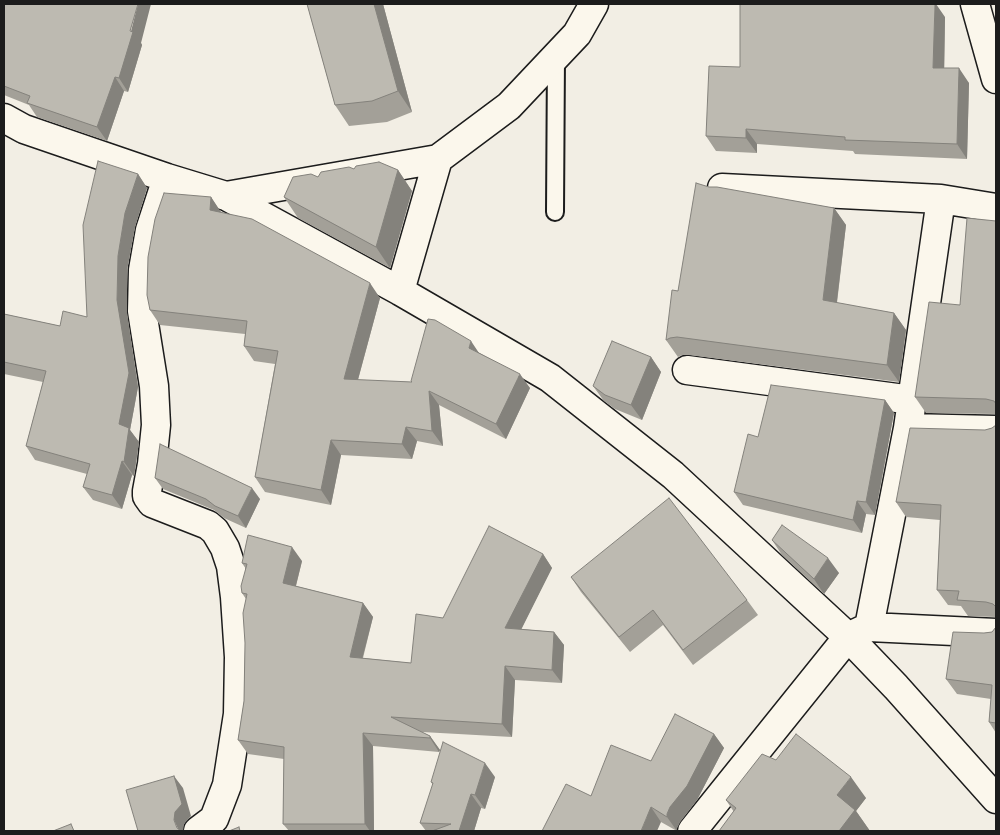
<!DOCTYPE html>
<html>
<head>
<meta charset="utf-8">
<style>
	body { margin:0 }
	#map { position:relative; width:1000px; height:835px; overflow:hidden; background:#f2eee4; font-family:"Indie Flower",sans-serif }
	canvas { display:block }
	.frame { position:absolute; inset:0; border:5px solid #1c1c1c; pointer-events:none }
</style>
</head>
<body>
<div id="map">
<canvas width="1000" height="835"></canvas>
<div class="frame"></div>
</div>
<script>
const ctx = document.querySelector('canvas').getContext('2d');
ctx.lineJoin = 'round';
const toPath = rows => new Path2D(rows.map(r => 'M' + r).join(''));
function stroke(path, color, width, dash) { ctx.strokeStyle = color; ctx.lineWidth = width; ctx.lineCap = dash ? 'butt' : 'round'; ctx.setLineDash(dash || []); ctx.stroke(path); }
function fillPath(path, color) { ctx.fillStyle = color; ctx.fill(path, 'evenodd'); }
const lane = toPath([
	[555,212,556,56]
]);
const street = toPath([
	[975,4,996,79],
	[4,118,24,129,167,178,226,196,400,291,550,378,673,475,848,637,896,687,996,799],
	[167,178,150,230,143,270,142,311,154,386,156,425,152,464,147,491,147,496,152,503,208,525,215,531,225,548,231,566,235,597,239,657,238,714,227,785,214,819,198,831],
	[722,188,941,199,996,208],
	[226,196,438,159],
	[400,291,438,159,509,106,577,34,594,4],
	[687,370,912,400],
	[908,428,996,430],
	[869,627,908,428,941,199],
	[692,831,848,637,869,627,996,633]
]);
stroke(lane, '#1c1c1c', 20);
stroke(street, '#1c1c1c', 31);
stroke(lane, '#fbf7ec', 16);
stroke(street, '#fbf7ec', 28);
fillPath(toPath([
	[4,4,141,43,142,45,128,92,124,91,107,141,37,117,29,105,4,95],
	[307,4,383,4,412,112,387,122,349,126,335,105],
	[945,17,944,68,969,83,967,159,855,154,853,151,757,144,757,153,716,151,706,136,740,67],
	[354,169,398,170,412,191,390,268,298,218,284,197,318,177],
	[138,174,147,188,135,227,127,270,127,313,138,387,130,430,139,442,134,476,132,475,122,509,93,500,83,487,87,474,35,460,26,446,43,382,4,374,4,314,60,326,87,317],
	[709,187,834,208,846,225,837,303,894,313,906,330,899,382,689,355,682,355,678,357,666,340,678,291],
	[211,197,221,213,380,298,358,380,411,382,478,353,530,388,506,439,439,405,443,446,417,441,412,459,341,455,331,505,265,492,255,477,275,364,254,361,244,346,245,334,160,325,150,310],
	[996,221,996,414,926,413,915,397,960,305],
	[651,357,661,372,642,420,615,409,604,401,593,386],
	[885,400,894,413,875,515,866,514,862,533,743,505,734,492,758,437],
	[996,425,996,617,968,616,961,606,948,605,937,590,940,520,906,517,896,502,985,430,992,428],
	[155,478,260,499,246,528,224,518,214,510,163,489],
	[772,540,839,573,824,594,782,555],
	[543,554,552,568,521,629,554,632,564,645,562,683,515,680,512,737,422,732,430,736,440,750,439,752,373,746,374,831,289,831,283,824,284,759,248,754,238,740,244,701,246,599,242,593,246,569,242,563,302,561,296,586,363,603,373,617,363,658,411,663,443,618],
	[571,577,747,600,758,615,693,665,663,625,630,652,581,592],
	[996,627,996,733,989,722,991,699,957,694,946,679,984,633,992,632],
	[714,734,724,748,697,800,680,822,677,828,677,831,661,822,591,796,651,761],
	[776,760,866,798,856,811,870,831,719,831,734,812,726,800],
	[495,777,485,809,481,808,474,831,426,831,420,823,433,785,431,782]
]), '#a3a098');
fillPath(toPath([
	[138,4,151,4,141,43,142,45,128,92,119,78],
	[374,4,383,4,412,112,398,91],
	[935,4,936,4,945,17,944,83,933,68],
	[959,68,969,83,967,159,957,144],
	[115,77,124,91,107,141,97,127],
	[746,129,757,144,757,153,746,138],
	[398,170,412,191,390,268,376,247],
	[138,174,147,188,135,227,127,270,127,313,138,387,130,430,139,442,134,476,124,462,119,424,117,300,118,256,125,213],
	[211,197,221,212,220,225,210,210],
	[834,208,846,225,835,317,823,300],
	[370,283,380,298,354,394,344,379],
	[894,313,906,330,899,382,887,365],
	[471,341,481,356,469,348],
	[651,357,661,372,642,420,631,405],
	[520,374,530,388,506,439,496,424],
	[429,391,439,405,443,446,432,431],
	[885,400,894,413,875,515,866,502],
	[406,427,417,441,412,459,402,444],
	[331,440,341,455,331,505,321,490],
	[122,461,132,475,122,509,112,495],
	[252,488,260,499,246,528,238,516],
	[857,501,866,514,862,533,853,520],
	[292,547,302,561,293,597,283,583],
	[543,554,552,568,515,642,505,628],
	[828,558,839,573,824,594,814,579],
	[363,603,373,617,359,671,350,657],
	[554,632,564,645,562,683,552,670],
	[505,666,515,680,512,737,502,724],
	[363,733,373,746,374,831,370,831,365,824],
	[714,734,724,748,697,800,680,822,677,828,677,831,667,817,667,814,670,807],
	[430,736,440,750,439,752,430,738],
	[485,763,495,777,485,809,475,795],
	[174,776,183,788,191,816,184,824,183,831,179,831,174,820],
	[851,777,866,798,856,811,870,831,839,831,837,795],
	[471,794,481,808,474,831,459,831],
	[651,807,661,822,657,831,641,831]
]), '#84827c');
const building = toPath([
	[4,4,138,4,130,31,133,32,119,78,115,77,97,127,27,103,30,96,4,86,4,4],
	[307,4,374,4,398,91,372,101,335,105,307,4],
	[740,4,935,4,933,68,959,68,957,144,845,140,845,137,746,129,746,138,706,136,709,66,740,67,740,4],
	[98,161,138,174,125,213,118,256,117,300,129,373,119,424,129,428,124,462,122,461,112,495,83,487,90,464,26,446,46,371,4,362,4,314,60,326,63,311,87,317,83,225,98,161],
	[379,162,398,170,376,247,284,197,293,177,311,174,318,177,321,172,349,167,354,169,356,166,379,162],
	[696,183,709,187,717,187,834,208,823,300,894,313,887,365,677,337,670,338,666,340,672,290,678,291,696,183],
	[164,193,211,197,210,210,252,219,370,283,344,379,412,382,411,381,428,319,435,320,471,341,469,348,520,374,496,424,429,391,432,431,406,427,402,444,331,440,321,490,255,477,278,351,244,346,247,321,150,310,147,295,148,257,155,219,164,193],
	[967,218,996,221,996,404,994,401,986,399,915,397,929,302,960,305,967,218],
	[612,341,651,357,631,405,605,395,593,386,612,341],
	[771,385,885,400,866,502,857,501,853,520,734,492,748,434,758,437,771,385],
	[996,425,996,607,993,604,986,602,957,600,959,591,937,590,941,505,896,502,910,428,985,430,992,428,996,425],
	[160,444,252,488,238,516,215,506,206,499,155,478,160,444],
	[669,498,747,600,683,650,653,610,619,637,571,577,669,498],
	[782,525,828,558,814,579,772,540,782,525],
	[489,526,543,554,505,628,554,632,552,670,505,666,502,724,391,717,430,736,430,738,363,733,365,824,283,824,284,747,238,740,244,701,245,643,243,613,247,594,242,593,241,586,247,564,242,563,248,535,292,547,283,583,363,603,350,657,411,663,416,614,443,618,489,526],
	[996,627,996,723,989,722,992,685,946,679,953,632,984,633,992,632,996,627],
	[675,714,714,734,687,786,670,807,667,814,667,817,651,807,641,831,542,831,566,784,591,796,611,745,651,761,675,714],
	[796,734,851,777,837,795,855,810,839,831,719,831,736,808,726,800,762,754,776,760,796,734],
	[443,742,485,763,475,795,471,794,459,831,432,831,451,824,420,823,433,783,431,782,443,742],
	[174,776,182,804,175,812,174,820,177,828,181,831,138,831,126,790,174,776],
	[71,824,74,831,53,831,71,824],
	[239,827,240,831,229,831,239,827]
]);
fillPath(building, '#bdbab1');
stroke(building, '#84827c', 1);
</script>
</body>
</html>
